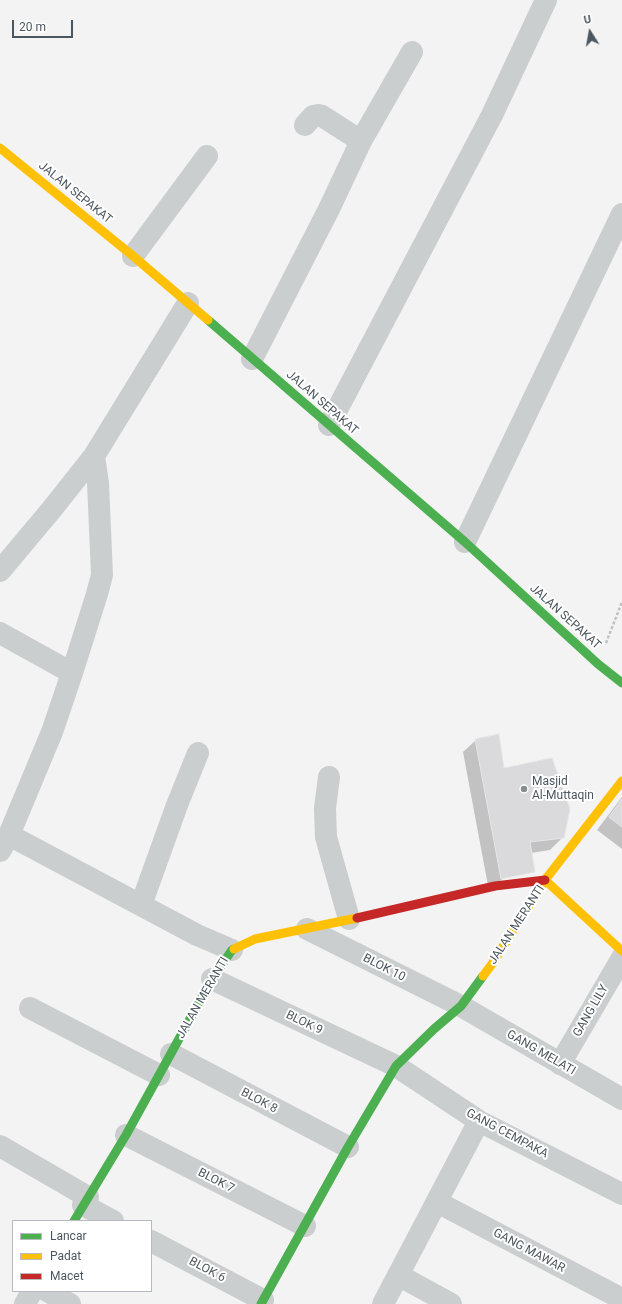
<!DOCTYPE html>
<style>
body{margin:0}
#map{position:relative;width:622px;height:1304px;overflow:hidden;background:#f4f3f3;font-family:Roboto,sans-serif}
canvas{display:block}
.legend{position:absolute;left:12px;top:1220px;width:140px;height:72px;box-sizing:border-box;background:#fff;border:1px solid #b7bbbf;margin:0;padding:5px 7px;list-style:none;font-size:12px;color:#4c565e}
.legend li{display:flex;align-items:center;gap:8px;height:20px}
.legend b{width:20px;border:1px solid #b7bbbf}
.north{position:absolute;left:570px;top:12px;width:40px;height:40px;-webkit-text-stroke:3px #fff;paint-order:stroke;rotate:349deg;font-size:11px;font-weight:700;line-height:16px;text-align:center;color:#4c565e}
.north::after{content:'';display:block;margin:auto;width:14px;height:18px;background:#4c565e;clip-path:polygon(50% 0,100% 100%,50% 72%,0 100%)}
.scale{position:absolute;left:12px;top:20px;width:61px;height:18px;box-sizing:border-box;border:2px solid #4c565e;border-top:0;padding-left:5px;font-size:12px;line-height:14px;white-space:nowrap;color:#4c565e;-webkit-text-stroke:3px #fff;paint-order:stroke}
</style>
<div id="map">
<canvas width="622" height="1304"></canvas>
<ul class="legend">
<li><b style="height:5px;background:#4caf50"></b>Lancar</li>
<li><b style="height:5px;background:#ffc107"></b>Padat</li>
<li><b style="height:5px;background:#c62828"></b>Macet</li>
</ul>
<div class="north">U</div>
<div class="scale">20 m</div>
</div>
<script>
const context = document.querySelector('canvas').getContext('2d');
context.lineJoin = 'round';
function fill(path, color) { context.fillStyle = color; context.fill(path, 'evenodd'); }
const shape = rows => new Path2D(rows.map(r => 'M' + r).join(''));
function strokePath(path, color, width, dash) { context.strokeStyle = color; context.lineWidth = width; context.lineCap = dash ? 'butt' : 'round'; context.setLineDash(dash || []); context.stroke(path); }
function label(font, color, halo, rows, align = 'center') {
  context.font = font + ' Roboto,sans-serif'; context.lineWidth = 4; context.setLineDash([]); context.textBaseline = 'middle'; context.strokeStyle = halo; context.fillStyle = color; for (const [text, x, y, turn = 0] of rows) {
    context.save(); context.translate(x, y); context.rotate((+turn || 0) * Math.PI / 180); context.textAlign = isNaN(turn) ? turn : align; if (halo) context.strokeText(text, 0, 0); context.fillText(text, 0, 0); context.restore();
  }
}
fill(shape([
 [476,740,563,837,550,850,531,853,489,891,463,752],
 [622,797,622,849,597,830]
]), '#0003');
const building = shape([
 [499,734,504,768,552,758,570,809,564,838,530,842,535,872,501,879,475,739,499,734],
 [622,799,622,827,609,817,622,799]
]);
fill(building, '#dadadc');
strokePath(building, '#e5e5e6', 1);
strokePath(shape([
 [606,643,622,602]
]), '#bcc4c2', 2.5, [3, 2]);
strokePath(shape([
 [305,125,313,116,318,115,322,116,361,141],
 [133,256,207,156],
 [252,359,329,209,361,141,412,52],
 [329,425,492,115,546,0],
 [465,542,622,214],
 [0,571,52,509,94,456,188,303],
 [0,633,72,673,52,732,9,835,0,851],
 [72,673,97,594,102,575,98,483,94,456],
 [329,777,325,808,326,837,349,919],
 [9,835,197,935,232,950],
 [141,905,177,805,198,753],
 [307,929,461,1006,622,1099],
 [212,979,396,1066,479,1121,622,1194],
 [30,1008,159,1075],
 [171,1054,348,1147],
 [560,1064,622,958],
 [126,1135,305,1226],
 [0,1146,88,1197],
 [437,1202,622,1299],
 [83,1205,113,1221],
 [151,1241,263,1300],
 [398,1275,451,1304],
 [47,1291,70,1304],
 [25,1304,32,1291],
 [383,1304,479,1121]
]), '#cbcecf', 22);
strokePath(shape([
 [208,320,465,542,598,664,622,683],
 [74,1221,126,1135,212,979,232,950,234,949],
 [261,1304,348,1147,396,1066,434,1029,461,1006,483,976]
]), '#4caf50', 9);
strokePath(shape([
 [0,148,133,256,208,320],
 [545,880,622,951],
 [234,949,255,939,357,918],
 [483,976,492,964,545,880,622,781]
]), '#ffc107', 9);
strokePath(shape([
 [357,918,495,886,545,880]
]), '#c62828', 9);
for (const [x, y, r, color] of [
 [524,789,4,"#878d92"]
]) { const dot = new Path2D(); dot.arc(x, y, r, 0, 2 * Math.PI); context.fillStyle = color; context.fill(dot); strokePath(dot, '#fff', 1.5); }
label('12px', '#4c565e', '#fff', [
 ["JALAN SEPAKAT",75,193,39],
 ["JALAN SEPAKAT",322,403,41],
 ["JALAN SEPAKAT",565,617,42],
 ["JALAN MERANTI",517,925,-57],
 ["BLOK 10",384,968,27],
 ["JALAN MERANTI",203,998,-60],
 ["GANG LILY",591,1011,-60],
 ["BLOK 9",304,1023,26],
 ["GANG MELATI",541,1053,30],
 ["BLOK 8",259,1101,28],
 ["GANG CEMPAKA",507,1134,28],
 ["BLOK 7",216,1181,27],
 ["GANG MAWAR",529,1251,28],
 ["BLOK 6",207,1270,28]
]);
label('12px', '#4c565e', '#fff', [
 ["Masjid",532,782],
 ["Al-Muttaqin",532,796]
], 'left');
</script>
